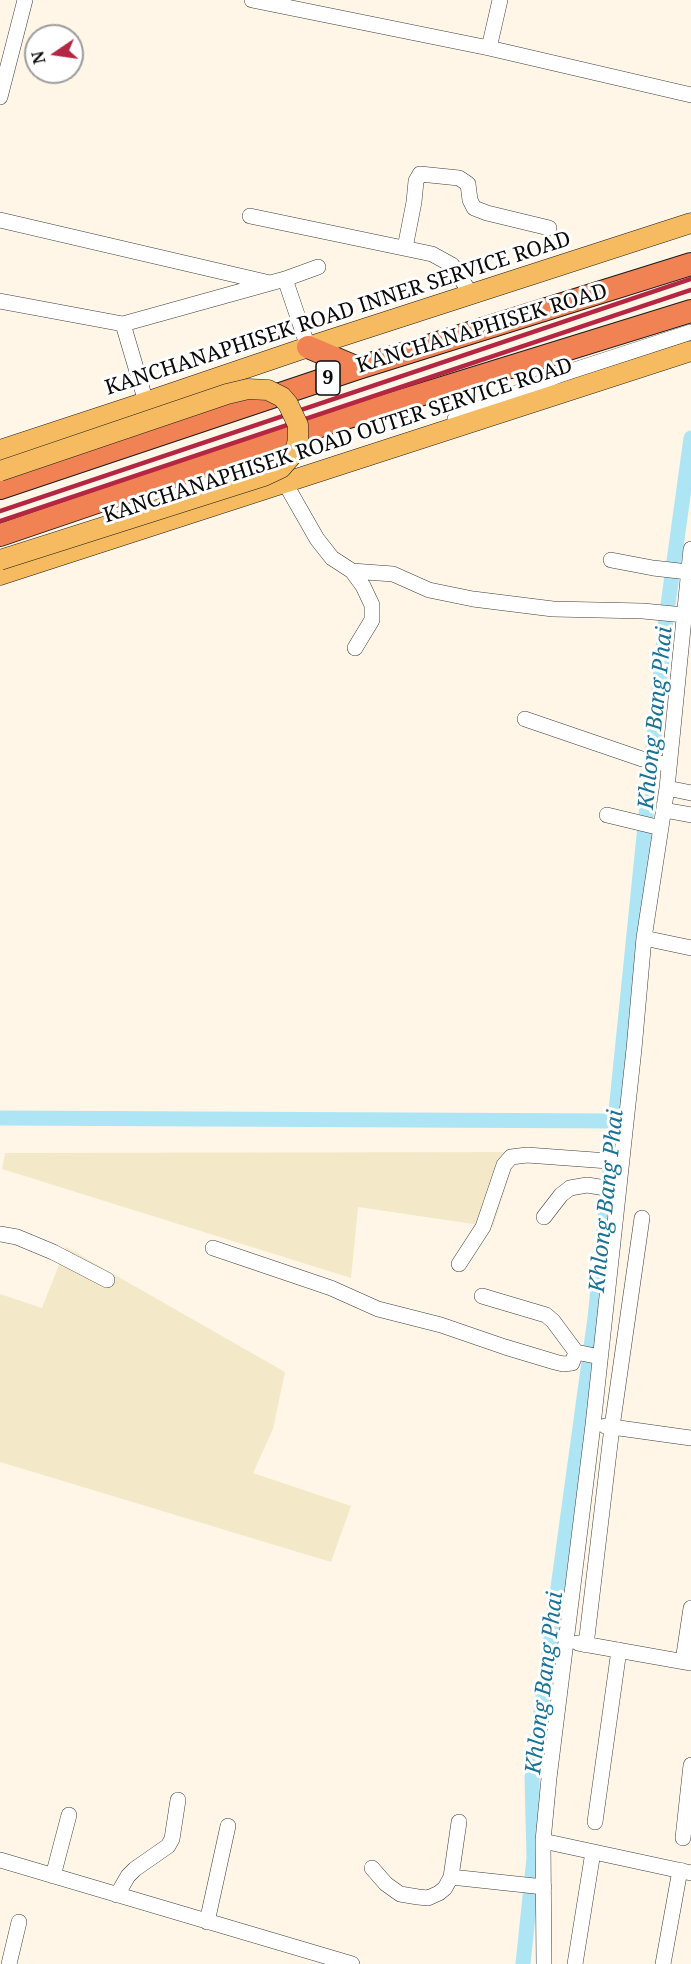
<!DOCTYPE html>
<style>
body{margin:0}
#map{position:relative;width:691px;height:1964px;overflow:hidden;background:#fff6e7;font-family:"Noto Serif",serif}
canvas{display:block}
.north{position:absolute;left:24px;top:24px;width:60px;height:60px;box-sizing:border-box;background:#fff;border:2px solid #9d9d9d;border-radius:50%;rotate:257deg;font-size:16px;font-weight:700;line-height:24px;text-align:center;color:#0a0a0a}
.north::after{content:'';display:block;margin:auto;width:21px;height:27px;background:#b52643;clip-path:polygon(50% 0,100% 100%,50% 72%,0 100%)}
</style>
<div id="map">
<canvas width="691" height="1964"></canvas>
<div class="north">N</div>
</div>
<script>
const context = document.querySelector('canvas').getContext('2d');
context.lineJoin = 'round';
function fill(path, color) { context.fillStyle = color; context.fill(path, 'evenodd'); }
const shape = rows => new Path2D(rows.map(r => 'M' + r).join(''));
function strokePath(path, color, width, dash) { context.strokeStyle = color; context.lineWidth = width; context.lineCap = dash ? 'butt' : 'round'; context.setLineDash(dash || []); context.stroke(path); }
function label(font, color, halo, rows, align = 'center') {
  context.font = font + ' "Noto Serif",serif'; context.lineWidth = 6; context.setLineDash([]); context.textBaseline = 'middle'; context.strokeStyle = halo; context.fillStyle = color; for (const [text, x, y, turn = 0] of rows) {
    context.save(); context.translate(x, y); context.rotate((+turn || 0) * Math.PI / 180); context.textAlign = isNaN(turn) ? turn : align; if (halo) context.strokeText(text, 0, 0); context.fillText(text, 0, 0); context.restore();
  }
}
fill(shape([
 [517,1152,493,1227,358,1207,351,1278,2,1169,5,1153],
 [66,1247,285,1372,273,1429,253,1473,351,1506,331,1562,0,1462,0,1294,42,1308]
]), '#f3e9c9');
strokePath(shape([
 [0,1118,615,1121],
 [523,1964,534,1858,532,1777,595,1318,666,619,691,438]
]), '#aee5f4', 15);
const minor = shape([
 [252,0,489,48,691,95],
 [489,48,500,0],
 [0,97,25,0],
 [250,216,432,254,452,265,471,294],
 [0,220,270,283],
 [405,248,414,202,416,181,420,174,459,178,468,184,470,200,474,208,487,213,549,228],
 [285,279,308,347],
 [0,301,123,324,146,402],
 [123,324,285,279,318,267],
 [455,419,559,375,691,332],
 [285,483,317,539,332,558,352,571,363,586,372,605,372,620,355,648],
 [611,560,653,568,688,572],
 [352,571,393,574,429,590,473,599,553,609,643,611,684,615],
 [525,719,642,759,669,765],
 [667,788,691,793],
 [664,810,691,815],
 [607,815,661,828],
 [644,938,691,948],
 [544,1217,561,1195,570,1188,587,1185,618,1190],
 [0,1234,17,1237,53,1252,107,1280],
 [213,1248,331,1288,378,1309,441,1325,505,1347,555,1362,563,1364,572,1363,576,1352],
 [459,1264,483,1227,504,1165,511,1157,527,1155,622,1162],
 [482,1296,546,1315,553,1321,576,1352,600,1357],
 [605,1426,691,1438],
 [578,1643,691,1663],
 [586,1645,612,1427,642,1218],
 [683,1661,691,1608],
 [595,1822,619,1650],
 [683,1838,691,1765],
 [543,1841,691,1873],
 [0,1860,352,1964],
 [372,1868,386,1884,400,1894,418,1897,428,1898,439,1893,445,1888,451,1877,544,1887],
 [53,1876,69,1815],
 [451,1877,459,1822],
 [117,1895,128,1876,135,1869,168,1846,172,1839,178,1800],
 [207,1922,228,1826],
 [9,1964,19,1922],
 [544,1964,543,1841,549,1778,593,1425,634,1049,644,938,667,788,691,549],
 [575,1964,593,1852],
 [663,1964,680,1870]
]);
const major = shape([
 [0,450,146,402,308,347,691,223],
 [0,575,691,351]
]);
const highway = shape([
 [308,347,358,368],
 [0,488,358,368,691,264],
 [0,535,326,424,691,311]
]);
strokePath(minor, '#3d3d3d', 16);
strokePath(major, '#1b1b1b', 21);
strokePath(highway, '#1b1b1b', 24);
strokePath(minor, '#fff', 15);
strokePath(major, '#f6ba60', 20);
strokePath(highway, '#f18253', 22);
strokePath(shape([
 [0,511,691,279],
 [0,521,691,290]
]), '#b52643', 4.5);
const majorBridge = shape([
 [0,471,227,394,248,389,268,390,282,397,288,404,298,425,298,441,294,453,281,468,264,476,0,560]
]);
strokePath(majorBridge, '#1b1b1b', 21, []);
strokePath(majorBridge, '#f6ba60', 20);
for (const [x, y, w] of [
 [328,378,24]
]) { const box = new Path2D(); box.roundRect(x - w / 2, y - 17, w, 34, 4.5); context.fillStyle = '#fff'; context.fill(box); strokePath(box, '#0a0a0a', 1.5); }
label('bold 20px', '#0a0a0a', null, [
 ["9",328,378]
]);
label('21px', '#0a0a0a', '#fff', [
 ["KANCHANAPHISEK ROAD INNER SERVICE ROAD",338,314,-18],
 ["KANCHANAPHISEK ROAD",482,329,-17],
 ["KANCHANAPHISEK ROAD OUTER SERVICE ROAD",338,441,-18]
]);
label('italic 22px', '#187397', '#fff', [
 ["Khlong Bang Phai",656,718,-84],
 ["Khlong Bang Phai",607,1201,-84],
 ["Khlong Bang Phai",545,1683,-83]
]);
</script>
